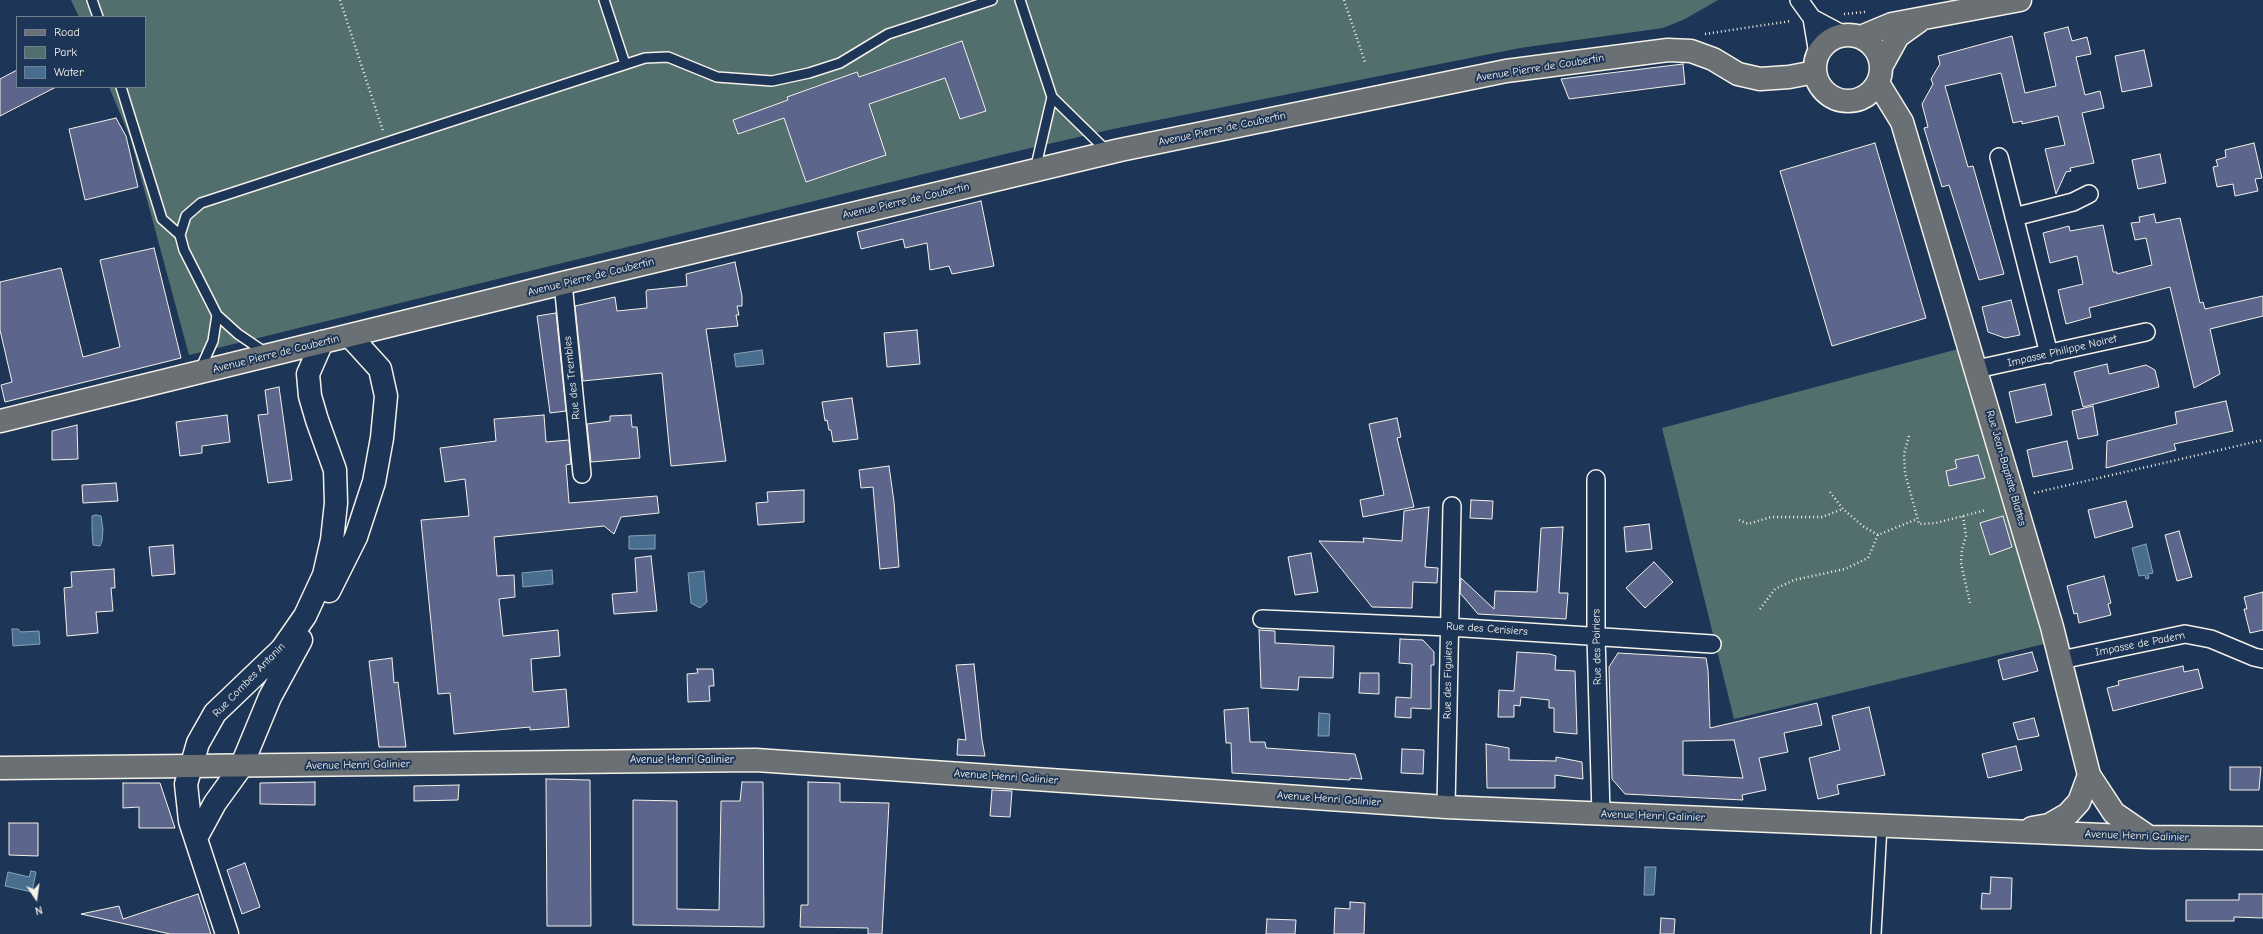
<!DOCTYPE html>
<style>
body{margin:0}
#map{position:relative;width:2263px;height:934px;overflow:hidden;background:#1d3557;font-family:"Comic Neue",sans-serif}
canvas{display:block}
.legend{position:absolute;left:16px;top:16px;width:130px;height:72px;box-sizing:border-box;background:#1d3557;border:1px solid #738091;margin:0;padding:5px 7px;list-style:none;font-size:12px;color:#f4f1e8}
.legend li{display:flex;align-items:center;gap:8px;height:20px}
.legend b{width:20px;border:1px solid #738091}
.north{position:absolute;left:16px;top:878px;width:40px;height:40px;-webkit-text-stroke:3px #1d3557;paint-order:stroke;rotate:167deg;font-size:11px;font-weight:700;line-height:16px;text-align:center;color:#f4f1e8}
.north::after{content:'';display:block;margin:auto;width:14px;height:18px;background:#f4f1e8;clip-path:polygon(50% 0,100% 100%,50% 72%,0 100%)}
</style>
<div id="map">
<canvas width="2263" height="934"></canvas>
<ul class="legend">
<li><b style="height:5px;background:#6a7074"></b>Road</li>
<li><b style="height:11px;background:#526f6e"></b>Park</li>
<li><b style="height:11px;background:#476d8f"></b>Water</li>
</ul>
<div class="north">N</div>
</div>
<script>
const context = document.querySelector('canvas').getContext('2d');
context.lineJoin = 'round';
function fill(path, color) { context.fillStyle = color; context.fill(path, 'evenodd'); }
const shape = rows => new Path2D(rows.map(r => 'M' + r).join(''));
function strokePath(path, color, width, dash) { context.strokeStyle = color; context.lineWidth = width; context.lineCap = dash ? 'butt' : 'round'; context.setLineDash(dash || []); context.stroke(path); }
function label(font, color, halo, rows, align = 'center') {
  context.font = font + ' "Comic Neue",sans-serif'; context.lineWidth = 4; context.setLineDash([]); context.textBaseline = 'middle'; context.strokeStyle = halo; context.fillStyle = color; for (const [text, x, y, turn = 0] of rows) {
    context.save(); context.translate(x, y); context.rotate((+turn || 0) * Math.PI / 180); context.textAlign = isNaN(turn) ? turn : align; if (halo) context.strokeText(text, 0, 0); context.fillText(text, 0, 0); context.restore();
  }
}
fill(shape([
 [71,0,1718,0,1685,19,1663,28,1520,48,1113,129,1005,154,189,355,130,137,109,87,145,87,145,17,79,17],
 [1958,349,2044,644,1734,719,1662,428]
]), '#526f6e');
const water = shape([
 [762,350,764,364,736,367,734,354,762,350],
 [96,515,101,516,103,530,102,541,100,546,93,545,92,531,92,516,96,515],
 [655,535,655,549,629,549,629,536,655,535],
 [2146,544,2153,573,2148,574,2149,578,2146,579,2145,575,2139,576,2132,548,2146,544],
 [552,570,553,584,523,587,522,573,552,570],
 [704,571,707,602,700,608,691,603,688,573,704,571],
 [12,629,18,629,21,632,39,631,40,644,13,646,12,629],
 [1319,713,1330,714,1329,736,1318,736,1319,713],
 [1645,867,1656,867,1654,895,1644,895,1645,867],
 [31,871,36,872,32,892,5,886,8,872,29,877,31,871]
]);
fill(water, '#476d8f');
strokePath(water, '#8ca2b3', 1);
const building = shape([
 [2068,27,2072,41,2087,37,2091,54,2076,57,2085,95,2100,91,2104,108,2082,113,2094,163,2070,168,2071,171,2066,172,2056,194,2045,149,2065,145,2058,116,2022,124,2022,121,2013,123,2001,73,1945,86,1968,167,1973,166,2004,274,1979,280,1949,185,1942,187,1924,128,1928,127,1922,104,1933,84,1931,79,1940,64,1938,56,2012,36,2025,93,2056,86,2044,33,2068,27],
 [962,41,986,111,960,119,945,78,869,104,886,155,806,182,784,118,738,134,733,120,788,100,787,97,857,72,859,77,962,41],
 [2144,50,2152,86,2122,92,2115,56,2144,50],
 [1683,64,1685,84,1569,99,1561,79,1683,64],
 [17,70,17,87,56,87,0,116,0,79,17,70],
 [116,118,126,136,138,187,85,200,69,129,116,118],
 [1875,143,1926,318,1832,346,1780,171,1875,143],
 [2254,143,2262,178,2255,179,2258,191,2235,196,2233,184,2217,187,2213,167,2218,166,2216,160,2226,157,2225,150,2254,143],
 [2160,154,2166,183,2138,189,2132,160,2160,154],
 [981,201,994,266,952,274,949,266,930,270,927,243,905,248,903,239,861,249,857,232,981,201],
 [2154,214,2156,223,2180,218,2200,303,2203,302,2205,309,2263,296,2263,316,2210,329,2220,374,2194,388,2170,287,2089,308,2091,317,2066,324,2058,290,2083,284,2077,256,2050,263,2043,233,2069,226,2070,231,2103,225,2113,272,2117,272,2117,274,2152,265,2146,238,2135,240,2131,223,2140,222,2139,217,2154,214],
 [154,248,181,358,5,402,1,385,12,382,0,330,0,282,61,268,83,357,120,347,100,260,154,248],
 [735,262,742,296,742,306,737,306,739,315,736,315,738,326,706,329,726,461,671,466,662,373,583,381,575,306,615,297,617,311,647,308,646,292,647,290,687,286,686,274,735,262],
 [2011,300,2020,335,2005,338,1988,332,1982,307,2011,300],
 [556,313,566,411,550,413,537,316,556,313],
 [917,330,920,364,887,367,884,333,917,330],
 [2107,364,2109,374,2146,365,2155,370,2159,387,2083,407,2074,372,2107,364],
 [2045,384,2052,415,2016,423,2009,392,2045,384],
 [279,387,292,480,268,483,258,415,268,414,265,390,279,387],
 [852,398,858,439,833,442,831,430,829,430,827,420,825,421,822,402,852,398],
 [2226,401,2233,431,2174,444,2176,450,2106,468,2107,441,2177,424,2175,412,2226,401],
 [2093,406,2098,435,2078,439,2072,411,2093,406],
 [227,415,230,442,202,446,202,453,180,456,176,422,227,415],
 [544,415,546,442,569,440,571,464,566,465,569,503,657,496,659,513,621,517,614,534,604,526,494,537,497,576,514,575,515,597,499,599,503,636,558,630,560,656,531,659,533,692,566,689,569,727,530,730,530,727,454,734,450,693,438,694,421,520,469,516,465,479,445,482,440,448,496,441,494,419,544,415],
 [631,415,632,427,637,427,640,458,591,462,587,424,610,421,610,416,631,415],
 [1397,418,1401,437,1397,438,1414,507,1363,517,1360,500,1384,495,1369,424,1397,418],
 [77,425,78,459,52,460,52,431,77,425],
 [2067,441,2073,469,2033,477,2027,450,2067,441],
 [1978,455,1985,478,1949,486,1946,471,1957,468,1955,460,1978,455],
 [889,466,894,502,899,567,880,569,873,487,861,488,859,470,889,466],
 [116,483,118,501,83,503,82,485,116,483],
 [804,490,804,522,758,525,756,503,768,502,767,492,804,490],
 [1471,500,1493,501,1492,519,1470,518,1471,500],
 [2126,501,2133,527,2095,538,2088,510,2126,501],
 [1429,507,1425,567,1438,568,1437,583,1413,582,1412,608,1372,607,1319,541,1364,542,1363,538,1402,541,1404,511,1429,507],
 [2003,516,2012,547,1990,555,1980,523,2003,516],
 [1649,524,1652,549,1626,552,1624,527,1649,524],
 [1563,527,1559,593,1568,593,1566,619,1478,614,1460,593,1461,578,1494,609,1495,591,1537,592,1541,528,1563,527],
 [2179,531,2192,577,2177,581,2165,535,2179,531],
 [173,545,175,574,152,576,149,547,173,545],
 [1311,553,1318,592,1295,595,1288,557,1311,553],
 [651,556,657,611,614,614,612,594,637,592,635,558,651,556],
 [1654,562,1673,582,1645,608,1626,588,1654,562],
 [114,569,115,588,111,588,113,611,96,612,98,633,67,636,64,588,72,587,71,572,114,569],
 [2104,576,2111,603,2108,604,2111,615,2079,623,2077,613,2074,614,2067,586,2104,576],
 [2263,592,2263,630,2250,633,2244,609,2247,609,2244,597,2263,592],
 [1259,630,1275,631,1275,643,1334,646,1333,678,1299,677,1298,690,1261,688,1259,630],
 [1400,639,1423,640,1434,652,1434,665,1431,665,1431,709,1411,708,1411,718,1395,717,1396,697,1411,698,1412,664,1399,663,1400,639],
 [1517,652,1550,654,1556,656,1555,670,1575,671,1577,734,1554,732,1554,708,1549,708,1549,700,1521,697,1520,706,1514,705,1514,717,1498,717,1499,690,1514,691,1517,652],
 [2032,652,2038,671,2003,680,1998,660,2032,652],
 [1618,653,1706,658,1708,670,1710,728,1817,703,1822,725,1784,733,1788,752,1759,758,1766,790,1742,795,1743,800,1625,794,1612,779,1609,667,1618,653],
 [1734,740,1743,778,1683,775,1683,741,1734,740],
 [392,658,394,683,398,682,406,747,379,747,369,661,392,658],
 [974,664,982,740,985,756,957,755,958,739,966,740,956,665,974,664],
 [2183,666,2184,672,2198,669,2203,688,2113,711,2107,688,2119,685,2118,681,2183,666],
 [697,669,713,669,714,686,709,686,710,701,688,702,687,674,698,673,697,669],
 [1360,673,1379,673,1379,694,1359,693,1360,673],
 [1869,707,1885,775,1837,785,1839,794,1818,799,1809,758,1840,750,1832,716,1869,707],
 [1248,708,1250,742,1265,742,1266,748,1355,754,1362,779,1350,778,1350,780,1232,773,1231,743,1226,743,1224,710,1248,708],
 [2034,718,2039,736,2018,740,2013,723,2034,718],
 [1486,744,1509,748,1509,760,1556,761,1556,757,1582,762,1583,779,1555,775,1555,788,1487,788,1486,744],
 [2016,746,2022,770,1988,778,1982,754,2016,746],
 [1402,749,1424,750,1423,774,1401,773,1402,749],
 [2230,767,2261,767,2259,790,2230,790,2230,767],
 [546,779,590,780,591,926,547,926,546,779],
 [315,782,315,805,260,804,260,783,315,782],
 [742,782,763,782,764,927,633,925,633,800,677,801,677,909,719,910,721,801,740,801,742,782],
 [808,782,840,783,840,802,889,803,882,934,868,934,868,928,800,927,801,905,808,905,808,782],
 [123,783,160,783,175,828,139,828,139,807,123,808,123,783],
 [459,785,458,800,414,801,414,786,459,785],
 [992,790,1012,791,1010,817,990,816,992,790],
 [9,823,38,823,38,856,9,855,9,823],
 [245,863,260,907,242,914,227,870,245,863],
 [1991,877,2012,878,2011,909,1981,909,1982,893,1990,894,1991,877],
 [198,894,211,934,170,934,81,914,119,906,123,919,198,894],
 [2239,894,2263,894,2263,918,2234,917,2234,921,2186,921,2186,900,2239,900,2239,894],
 [1350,902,1365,903,1364,934,1334,934,1335,908,1350,909,1350,902],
 [1661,918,1675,919,1674,934,1660,934,1661,918],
 [1267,919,1296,920,1295,934,1266,934,1267,919]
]);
fill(building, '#5c668d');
strokePath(building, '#f4f1e8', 1);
const lane = shape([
 [92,0,98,17],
 [604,0,625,64],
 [1020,0,1052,97],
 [121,87,162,219,180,235],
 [1035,170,1052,97,1108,152],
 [266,353,238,334,217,315,184,250,180,235,186,216,201,203,645,58,668,57,717,77,772,81,809,73,840,63,888,34,992,0],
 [200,370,213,341,217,315],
 [1876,934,1882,826]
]);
const street = shape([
 [1799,0,1812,18,1844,35],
 [1812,18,1818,54],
 [1999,157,2049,354],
 [2014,217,2073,202,2089,194],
 [563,283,582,474],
 [1977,369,2146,332],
 [1596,479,1596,636,1601,814],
 [1262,619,1449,627,1712,644],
 [2061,660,2185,634,2211,639,2254,657,2263,659],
 [1446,807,1452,506]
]);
const secondary = shape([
 [329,591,356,537,374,482,382,438,386,396,380,369,350,336],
 [196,838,215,803,241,767,270,697,301,640],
 [227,934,190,821,186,784,198,743,215,713,282,649,305,616,324,575,332,540,336,503,335,470,317,420,310,396,308,374,322,342]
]);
const primary = shape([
 '1815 68a33 33 0 1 1 66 0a33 33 0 1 1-66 0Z',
 [1861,37,1892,24,2020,0],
 [1882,65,1898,36,1919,21],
 [1878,83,1902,122,2052,627,2089,775,2114,813,2149,837],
 [0,421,563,283,1120,150,1506,71,1668,50,1691,51,1713,59,1738,74,1760,79,1789,77,1815,72],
 [0,768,756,760,1446,807,2149,837,2263,838],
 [2032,828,2049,825,2068,814,2079,802,2089,775]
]);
strokePath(lane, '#f4f1e8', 12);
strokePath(street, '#f4f1e8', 20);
strokePath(secondary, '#f4f1e8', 25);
strokePath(primary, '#f4f1e8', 25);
strokePath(shape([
 [340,0,383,131],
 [1344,0,1365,62],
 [1844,14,1865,12],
 [1705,34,1791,21],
 [1909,436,1904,454,1905,473,1919,524,1936,523,1986,510],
 [1830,492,1843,509,1864,527,1878,535,1917,519],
 [2034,493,2263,440],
 [1963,516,1966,536,1962,549,1961,563,1970,603],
 [1739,520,1748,524,1771,517,1822,517,1843,509],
 [1760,609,1775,589,1794,580,1845,569,1868,558,1878,535]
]), '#f4f1e8', 2.5, [1, 3]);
strokePath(lane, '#1d3557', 9);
strokePath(street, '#1d3557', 17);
strokePath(secondary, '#1d3557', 22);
strokePath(primary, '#6a7074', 22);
label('11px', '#f4f1e8', '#1d3557', [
 ["Avenue Pierre de Coubertin",1540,68,-9],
 ["Avenue Pierre de Coubertin",1222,129,-12],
 ["Avenue Pierre de Coubertin",906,201,-13],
 ["Avenue Pierre de Coubertin",591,277,-14],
 ["Impasse Philippe Noiret",2062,351,-13],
 ["Avenue Pierre de Coubertin",276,354,-14],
 ["Rue des Trembles",572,378,-96],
 ["Rue Jean-Baptiste Blattes",2006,468,74],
 ["Rue des Cerisiers",1487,629,4],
 ["Impasse de Padern",2140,644,-11],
 ["Rue des Poiriers",1597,647,-91],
 ["Rue Combes Antanin",249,680,-46],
 ["Rue des Figuiers",1448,680,-89],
 ["Avenue Henri Galinier",682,760],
 ["Avenue Henri Galinier",358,765,-1],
 ["Avenue Henri Galinier",1006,777,4],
 ["Avenue Henri Galinier",1329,799,4],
 ["Avenue Henri Galinier",1653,816,2],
 ["Avenue Henri Galinier",2137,836,2]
]);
</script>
